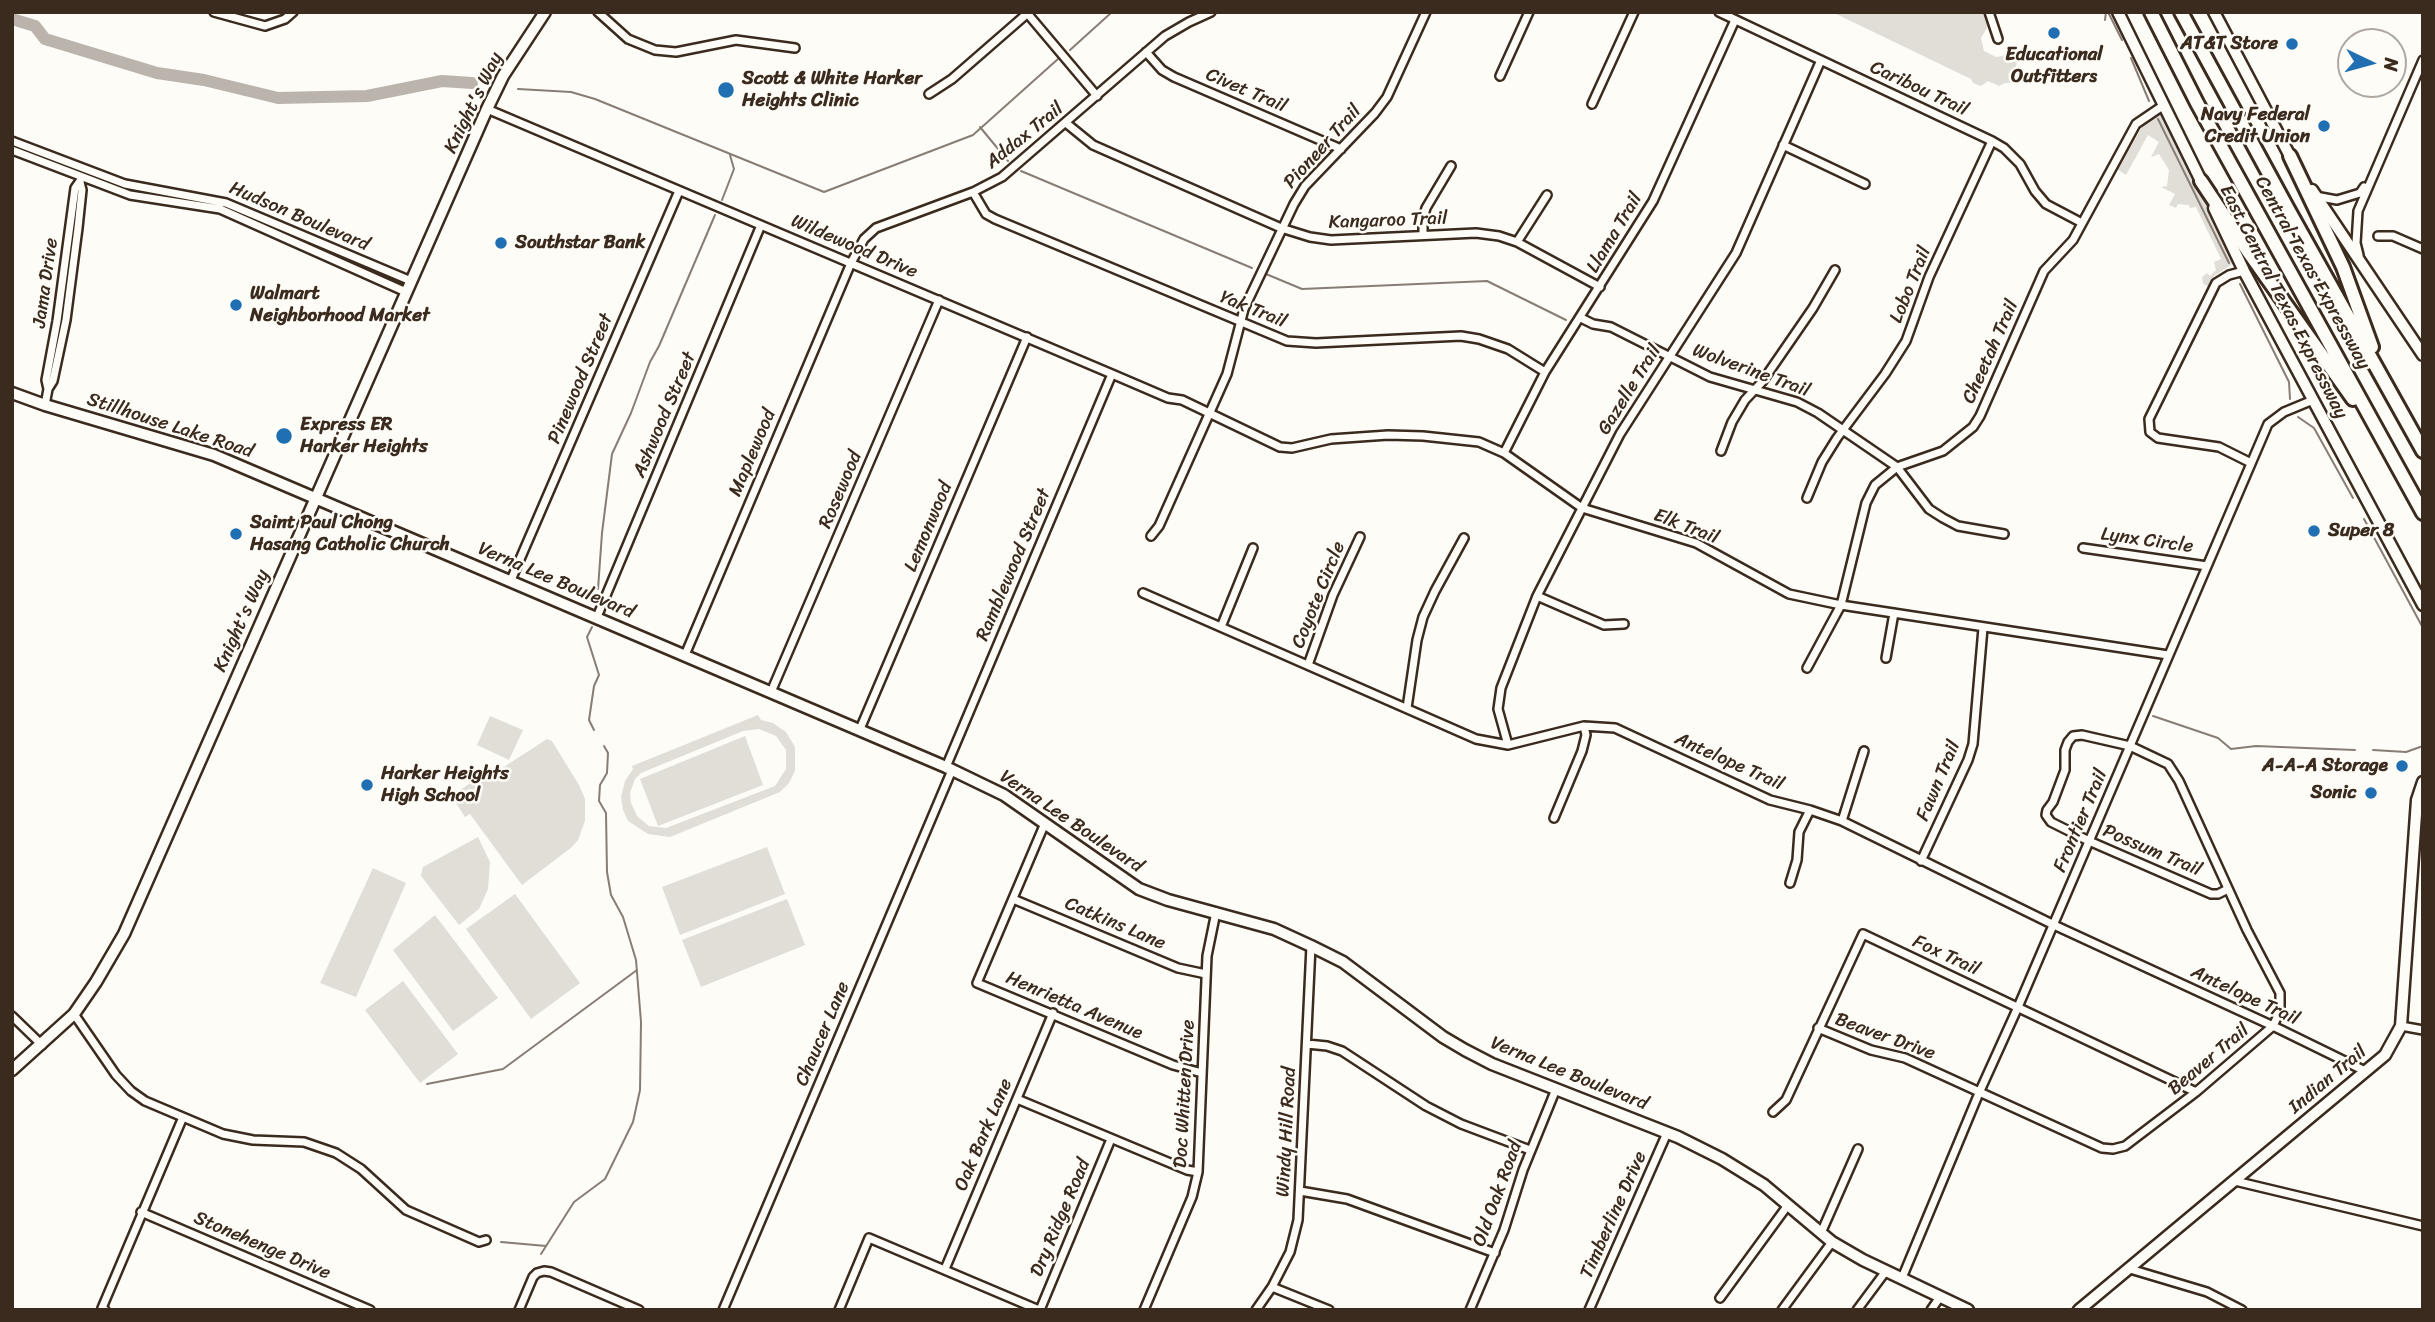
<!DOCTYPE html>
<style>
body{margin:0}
#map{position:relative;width:2435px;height:1322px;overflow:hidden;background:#fdfcf7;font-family:Sriracha,sans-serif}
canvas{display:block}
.frame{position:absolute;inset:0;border:14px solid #3b2a1e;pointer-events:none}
.north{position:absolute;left:2337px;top:28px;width:70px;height:70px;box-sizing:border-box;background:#fdfcf7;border:2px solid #afa8a0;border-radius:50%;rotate:95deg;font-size:19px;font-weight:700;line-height:28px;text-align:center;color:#3b2a1e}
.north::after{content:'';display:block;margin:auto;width:24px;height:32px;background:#1f6fb2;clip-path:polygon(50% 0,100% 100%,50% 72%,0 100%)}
</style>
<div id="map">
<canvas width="2435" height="1322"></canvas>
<div class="frame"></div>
<div class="north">N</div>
</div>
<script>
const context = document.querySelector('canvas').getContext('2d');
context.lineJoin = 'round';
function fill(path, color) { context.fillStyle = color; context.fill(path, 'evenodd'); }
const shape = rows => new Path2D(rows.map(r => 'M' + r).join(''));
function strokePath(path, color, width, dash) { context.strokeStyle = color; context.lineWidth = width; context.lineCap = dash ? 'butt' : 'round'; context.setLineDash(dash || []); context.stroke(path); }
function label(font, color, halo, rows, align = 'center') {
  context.font = font + ' Sriracha,sans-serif'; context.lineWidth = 5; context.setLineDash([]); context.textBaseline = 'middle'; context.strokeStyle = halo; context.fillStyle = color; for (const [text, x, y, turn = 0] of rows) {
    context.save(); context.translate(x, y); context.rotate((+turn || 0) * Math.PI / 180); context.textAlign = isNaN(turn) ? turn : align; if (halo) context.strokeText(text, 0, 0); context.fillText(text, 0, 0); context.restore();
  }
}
fill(shape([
 [1832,12,1982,12,1988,26,1981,38,1984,51,1996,57,2007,55,2014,58,2017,62,2016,67,2028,72,2031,79,2022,82,2005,83,1999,86,1988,81,1981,86,1973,83,1971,79],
 [2161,114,2234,263,2214,276,2208,286,2203,284,2202,277,2207,273,2210,276,2216,270,2214,262,2221,259,2196,207,2190,208,2189,205,2178,204,2176,208,2169,205,2175,194,2161,187,2167,186,2169,170,2159,154,2151,157,2159,142,2148,135,2126,175,2117,169,2145,122],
 [758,715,761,720,773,723,786,732,795,747,795,771,789,783,780,792,670,837,648,834,628,821,623,810,621,797,625,781,633,769,632,766],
 [759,729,776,736,786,750,786,769,775,786,666,828,649,826,637,816,631,803,630,793,635,779,641,773,743,731],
 [490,716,523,730,509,760,477,745],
 [745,736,763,785,658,826,640,779],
 [547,739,552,741,579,785,585,799,585,821,578,840,572,847,522,885,470,814,465,817,456,803,459,791,473,781,476,785],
 [478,837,490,862,488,889,479,909,459,925,421,876,423,867],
 [767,847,785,894,680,935,662,887],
 [373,868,406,883,356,997,320,983],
 [515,894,580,983,531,1019,466,929],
 [787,899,805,945,701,987,682,940],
 [435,915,498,998,453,1031,393,950],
 [403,981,458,1054,420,1083,365,1010]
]), '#e1ded7');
strokePath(shape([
 [2108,12,2122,40],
 [2105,20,2106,12],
 [1070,50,1112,12],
 [2131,58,2149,101],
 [518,89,571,92,595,99,824,192,973,135,1058,59],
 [2158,119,2229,263],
 [980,127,1008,161],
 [1021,171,1252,268],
 [722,200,734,169,730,155],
 [1266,274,1302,289,1487,281,1566,320],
 [2240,284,2289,382,2290,399],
 [2298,417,2314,428,2353,498],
 [2364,519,2423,628],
 [598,589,602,533,612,454,631,413,650,362,659,346,715,215],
 [592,627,587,637,599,675,594,686,589,720,594,730],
 [2153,716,2218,738,2231,749,2256,746,2355,750],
 [2373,750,2406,752,2423,746],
 [427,1084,503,1069,637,970],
 [501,1242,546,1246],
 [541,1254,574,1202,605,1179,633,1122,640,1090,641,1022,636,960,623,917,611,895,607,872,606,813,599,801,600,785,607,773,608,753,604,746]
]), '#887d74', 2);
strokePath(shape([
 [12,19,35,26,45,39,157,73,204,80,278,98,367,96,442,81,472,83]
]), '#bbb4ad', 12);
const street = shape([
 [214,12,265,26,285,19,293,12],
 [598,12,628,39,655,50,676,52,736,40,795,48],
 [1719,12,1992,141,2004,148,2020,164,2035,191,2046,204,2082,223],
 [1989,12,1998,39],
 [1027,13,1097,96],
 [1146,52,1162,70,1174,77,1341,149],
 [1500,76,1529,12],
 [929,94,952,79,1029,12],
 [1592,104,1634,12],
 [487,109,1112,374,1168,398,1182,400,1280,447,1292,448,1331,439,1388,435,1423,436,1479,442,1504,453,1582,508,1696,543,1789,594,1841,605,2168,655],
 [1066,123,1093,145,1281,228,1310,237,1331,240,1476,233,1499,236,1517,242,1600,287],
 [12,141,125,184,226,203,411,281],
 [1783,145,1865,184],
 [12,150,130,195,220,209,406,292],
 [973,192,986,214,995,219,1287,341,1316,343,1461,336,1479,339,1508,349,1545,372],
 [2315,196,2337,200,2360,193,2364,187],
 [1423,235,1423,219,1426,208,1451,166],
 [2378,236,2393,236,2423,249],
 [1517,242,1547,195],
 [2359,255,2356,243,2358,211,2423,60],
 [2244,271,2229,275,2216,283,2149,419,2150,432,2158,438,2219,447,2251,463],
 [1581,318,1593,324,1611,327,1710,377,1797,402,1818,413,1897,467,1929,509,1943,518,1958,526,2004,534],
 [48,389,46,380,57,321,75,188,80,181],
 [45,405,48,389,53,381,66,320,78,228,82,190,80,182],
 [1721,451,1732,422,1745,400,1762,382,1813,308,1835,270],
 [1504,453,1545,372,1653,201,1735,20],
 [1807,498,1822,462,1837,438,1885,374,1906,341,1929,277,1992,141],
 [1151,536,1159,526,1227,374,1244,309,1294,204,1305,186,1375,113,1387,97,1426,12],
 [2083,548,2207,566],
 [511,580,679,191],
 [1143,593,1476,739,1508,745,1584,726,1615,728,1770,800,1810,810,1842,821,2054,925,2273,1026,2365,1071],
 [1537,596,1604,625,1624,624],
 [597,617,761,225],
 [1221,627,1253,548],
 [685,655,851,263,864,239,876,228,973,192,1002,177,1165,36,1189,22,1211,12],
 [1886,658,1894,613],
 [1308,665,1333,595,1360,537],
 [1807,668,1841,605,1866,503,1875,485,1897,467,1943,451,1973,427,1980,416,2044,271,2073,240,2136,124,2164,105],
 [771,692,939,300],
 [1407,708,1417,640,1423,617,1435,591,1464,538],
 [860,729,1027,337],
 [1508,745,1498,709,1501,688,1537,596,1620,434,1736,253,1821,60],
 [946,767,1112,374],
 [1554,818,1582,751,1586,735,1584,726],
 [1842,821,1864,751],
 [1045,823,977,983,1173,1065,1202,1073],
 [1921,861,1968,760,1973,744,1983,628],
 [1790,883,1797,860,1799,832,1810,810],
 [1013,899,1178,968,1206,974],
 [74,1014,116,1075,131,1091,145,1101,223,1134,253,1140,304,1142,336,1153,361,1169,406,1210,479,1242,486,1240],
 [12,1016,42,1045],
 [2401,1026,2423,1030],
 [1818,1028,1871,1050,1905,1058,2102,1148,2113,1149,2125,1146,2196,1092,2273,1026,2280,1011,2280,993,2247,930,2179,781,2168,764,2130,746,2082,735,2073,736,2068,742,2065,750,2065,770,2053,802,2047,810,2046,815,2051,822,2089,841,2211,894,2218,894,2228,889],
 [1307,1044,1327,1046,1342,1051,1426,1106,1461,1124,1530,1150],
 [1017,1099,1187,1170,1198,1172],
 [1773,1112,1786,1100,1863,934,2196,1092],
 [2235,1181,2423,1226],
 [1300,1191,1347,1199,1495,1253],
 [141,1212,370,1310],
 [1821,1233,1858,1149],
 [945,1269,1053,1013],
 [2130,1269,2207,1292,2242,1310],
 [1902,1278,1979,1093,2018,1007,2268,424,2284,412,2313,400],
 [1272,1287,1329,1310],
 [1720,1298,1788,1205],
 [105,1310,102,1308,183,1117],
 [519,1310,533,1277,537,1273,544,1271,551,1272,639,1310],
 [723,1310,952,770],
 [839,1310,869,1238,1039,1310],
 [1040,1310,1111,1139],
 [1144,1310,1192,1197,1198,1172,1207,956,1216,912],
 [1256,1310,1272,1287,1290,1252,1298,1220,1311,946],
 [1470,1310,1504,1230,1523,1170,1556,1089],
 [1589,1310,1667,1133],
 [1782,1310,1832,1242],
 [1857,1310,1886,1271],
 [1931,1310,1940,1297]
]);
const secondary = shape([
 [2118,12,2203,185],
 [2214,12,2292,160],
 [2312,190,2423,355],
 [2214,208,2244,271,2423,605],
 [12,393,45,405,214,455,946,767,1004,795,1139,889,1168,900,1274,929,1311,946,1343,962,1443,1037,1465,1050,1492,1064,1678,1137,1722,1159,1764,1185,1832,1242,1863,1260,1968,1310],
 [12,1070,74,1014,96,982,124,934,487,109,503,76,545,12],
 [2079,1310,2385,1055,2401,1026,2417,800,2423,782]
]);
const highway = shape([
 [2151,12,2197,103,2423,513],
 [2181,12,2288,209,2423,451],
 [2290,156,2343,267,2372,347],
 [2201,181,2247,250,2353,399]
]);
strokePath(street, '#3b2a1e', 12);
strokePath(secondary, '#3b2a1e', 15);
strokePath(highway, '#3b2a1e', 18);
strokePath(street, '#fdfcf7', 7);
strokePath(secondary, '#fdfcf7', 10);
strokePath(highway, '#fdfcf7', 12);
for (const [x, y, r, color] of [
 [2054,33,7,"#1f6fb2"],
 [2292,44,7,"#1f6fb2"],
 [726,90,9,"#1f6fb2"],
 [2324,126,7,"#1f6fb2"],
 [501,243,7,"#1f6fb2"],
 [236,305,7,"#1f6fb2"],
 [284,436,9,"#1f6fb2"],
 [2314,531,7,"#1f6fb2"],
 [236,534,7,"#1f6fb2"],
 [2402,766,7,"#1f6fb2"],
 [367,785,7,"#1f6fb2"],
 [2371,793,7,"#1f6fb2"]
]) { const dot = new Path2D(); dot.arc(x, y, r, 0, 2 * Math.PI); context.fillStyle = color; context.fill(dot); strokePath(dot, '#fdfcf7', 2.5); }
label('bold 19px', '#3b2a1e', '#fdfcf7', [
 ["AT&T Store",2278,44,"right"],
 ["Educational",2054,55,"center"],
 ["Outfitters",2054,77,"center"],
 ["Scott & White Harker",742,79],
 ["Heights Clinic",742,101],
 ["Navy Federal",2310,115,"right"],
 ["Credit Union",2310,137,"right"],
 ["Southstar Bank",515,243],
 ["Walmart",250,294],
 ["Neighborhood Market",250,316],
 ["Express ER",300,425],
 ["Harker Heights",300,447],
 ["Saint Paul Chong",250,523],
 ["Hasang Catholic Church",250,545],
 ["Super 8",2328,531],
 ["A-A-A Storage",2388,766,"right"],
 ["Harker Heights",381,774],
 ["High School",381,796],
 ["Sonic",2357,793,"right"]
], 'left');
label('19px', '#3b2a1e', '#fdfcf7', [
 ["Caribou Trail",1919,89,25],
 ["Civet Trail",1246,91,23],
 ["Knight's Way",474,103,-64],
 ["Addax Trail",1025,136,-39],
 ["Pioneer Trail",1323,147,-48],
 ["Hudson Boulevard",299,217,23],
 ["Kangaroo Trail",1388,221,-2],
 ["Llama Trail",1615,233,-59],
 ["Wildewood Drive",854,247,23],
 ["Central Texas Expressway",2312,273,61],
 ["Jama Drive",46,283,-82],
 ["Lobo Trail",1911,285,-68],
 ["East Central Texas Expressway",2283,302,63],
 ["Yak Trail",1253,310,22],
 ["Cheetah Trail",1991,352,-66],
 ["Wolverine Trail",1751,371,20],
 ["Pinewood Street",581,379,-67],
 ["Gazelle Trail",1630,390,-58],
 ["Ashwood Street",665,415,-67],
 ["Stillhouse Lake Road",170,426,18],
 ["Maplewood",753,453,-67],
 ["Rosewood",841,490,-67],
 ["Lemonwood",929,527,-67],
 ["Elk Trail",1686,527,21],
 ["Lynx Circle",2147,541,8],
 ["Ramblewood Street",1014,565,-67],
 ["Verna Lee Boulevard",556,581,23],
 ["Coyote Circle",1319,595,-68],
 ["Knight's Way",242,621,-66],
 ["Antelope Trail",1729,762,24],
 ["Fawn Trail",1939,781,-67],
 ["Frontier Trail",2081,821,-67],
 ["Verna Lee Boulevard",1071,822,34],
 ["Possum Trail",2152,851,23],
 ["Catkins Lane",1115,924,23],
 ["Fox Trail",1946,956,25],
 ["Antelope Trail",2245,996,25],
 ["Henrietta Avenue",1074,1006,23],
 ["Chaucer Lane",823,1034,-67],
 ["Beaver Drive",1885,1037,20],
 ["Beaver Trail",2209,1060,-40],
 ["Verna Lee Boulevard",1569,1074,22],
 ["Indian Trail",2328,1080,-40],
 ["Doc Whitten Drive",1185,1094,-87],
 ["Windy Hill Road",1287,1132,-87],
 ["Oak Bark Lane",984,1135,-67],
 ["Old Oak Road",1498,1194,-70],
 ["Timberline Drive",1614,1215,-66],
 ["Dry Ridge Road",1061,1218,-67],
 ["Stonehenge Drive",262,1246,23]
]);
</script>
